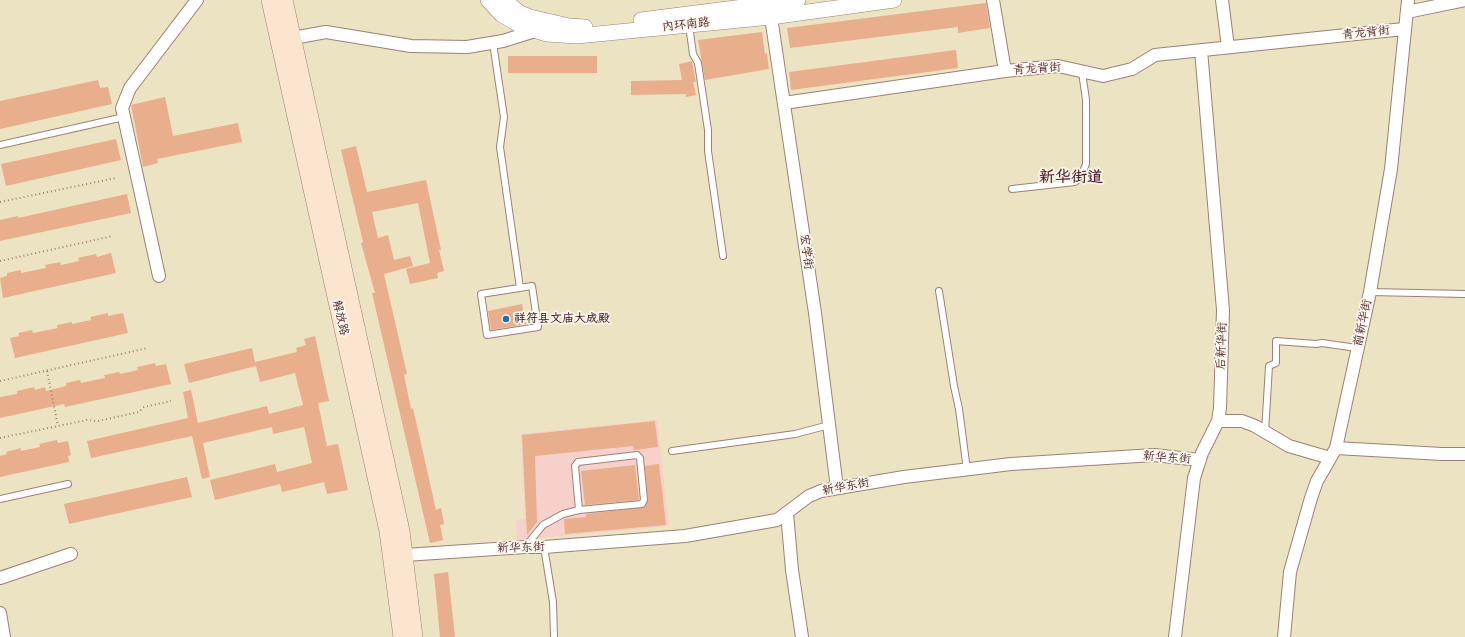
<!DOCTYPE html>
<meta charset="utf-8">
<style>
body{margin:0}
canvas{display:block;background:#ece3c3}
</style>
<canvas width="1465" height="637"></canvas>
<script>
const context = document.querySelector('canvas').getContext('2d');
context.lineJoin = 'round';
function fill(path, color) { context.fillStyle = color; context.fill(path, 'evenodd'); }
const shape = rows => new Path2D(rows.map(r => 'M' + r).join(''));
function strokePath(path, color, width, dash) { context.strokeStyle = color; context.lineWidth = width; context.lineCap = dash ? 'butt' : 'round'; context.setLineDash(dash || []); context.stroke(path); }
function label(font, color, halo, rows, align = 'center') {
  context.font = font + ' Pangolin,"LXGW WenKai TC",sans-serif'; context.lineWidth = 3.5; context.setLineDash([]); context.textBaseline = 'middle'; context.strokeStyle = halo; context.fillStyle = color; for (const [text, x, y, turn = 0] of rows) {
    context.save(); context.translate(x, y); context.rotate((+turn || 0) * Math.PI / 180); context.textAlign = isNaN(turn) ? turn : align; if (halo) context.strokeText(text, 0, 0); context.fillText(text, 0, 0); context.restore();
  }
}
fill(shape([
 [657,420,669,526,517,540,516,520,525,519,521,434]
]), '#f7d0cb');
fill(shape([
 [986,3,990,28,958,33,958,27,790,48,787,28],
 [762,32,765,54,767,53,769,69,705,80,698,40],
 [956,50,958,68,791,90,789,72],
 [508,56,597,56,597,73,508,73],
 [692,61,696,82,693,82,696,95,686,97,686,94,631,95,631,81,682,80,679,64],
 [98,80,100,88,108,87,112,104,0,129,0,101],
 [165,97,173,136,238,123,242,142,157,159,158,163,143,167,131,105],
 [116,139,121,160,6,186,1,164],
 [356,146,367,192,426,180,441,250,439,250,444,271,437,273,438,278,410,284,406,269,430,263,418,203,372,212,378,238,388,235,394,260,410,256,413,266,384,274,407,374,404,375,411,409,413,408,436,510,441,508,444,524,440,525,443,540,430,543,372,293,375,293,361,243,363,242,341,150],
 [127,194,131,213,0,241,0,220,18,216,18,218],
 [111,253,116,273,3,298,0,278,7,276,7,273,21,270,21,273,46,268,45,265,60,262,61,265,79,261,78,258,96,254,97,257],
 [522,304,526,324,491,330,488,311],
 [108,313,108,316,123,313,128,333,15,358,10,338,19,336,18,333,32,330,33,333,58,328,57,325,72,322,72,324,91,320,90,317],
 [315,336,329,401,318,403,327,446,338,444,348,490,327,494,324,482,282,492,280,484,215,500,210,480,275,464,277,472,312,463,304,427,273,434,272,427,203,443,210,477,202,479,192,436,91,458,87,441,188,418,183,392,191,390,198,423,267,406,269,414,303,405,295,373,260,382,255,362,297,352,296,348,306,345,304,339],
 [252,348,256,366,189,383,184,364],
 [155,363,156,366,166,364,171,384,65,407,64,404,0,418,0,397,17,394,17,391,34,387,35,390,45,387,46,391,66,386,66,383,80,380,81,383,105,378,104,375,119,372,120,374,138,370,137,367],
 [655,421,658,447,634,450,633,446,535,456,537,522,527,535,522,435],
 [57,440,58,443,68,441,71,455,68,456,69,462,0,477,0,456,7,454,6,452,21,448,21,451,40,447,39,444],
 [659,464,666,525,565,534,564,519,586,517,586,514,645,507,648,500,645,466],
 [635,465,639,500,585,505,581,471],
 [187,477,192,497,69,524,64,504],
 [448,572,455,637,440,637,434,574]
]), '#e9ae8b');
const service = shape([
 [689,25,693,54,698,63,708,130,708,151,723,256],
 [493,43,504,117,500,147,520,288],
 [0,145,124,117],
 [1012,189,1075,182,1081,177,1086,164,1086,100,1082,72],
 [532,286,538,327,487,335,481,294,532,286],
 [939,291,954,386,959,409,967,470],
 [1370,292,1465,294],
 [1265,432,1269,366,1276,363,1276,341,1316,344,1322,343,1357,348],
 [672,451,795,434,829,425],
 [637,455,640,458,644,500,642,504,579,510,575,466,578,462,637,455],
 [0,499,68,484],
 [525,547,543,525,563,514,579,510],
 [544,547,553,602,554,637]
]);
const minor = shape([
 [993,0,1005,71],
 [1222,0,1228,47],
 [1407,12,1465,0],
 [771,17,815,313,837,488],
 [293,38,326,32,411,46,467,47,503,41,535,31],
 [784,103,1005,71,1058,66,1103,76,1132,69,1155,55,1404,29],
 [159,276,122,108,130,88,197,0],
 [1218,421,1242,421,1255,426,1289,446,1330,458],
 [1336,448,1442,454,1465,454],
 [787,513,792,570,802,637],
 [405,555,525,547,544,547,685,536,777,520,809,496,821,491,904,477,1011,464,1154,455,1200,460],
 [0,578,71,554],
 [0,613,4,637],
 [1175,637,1194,478,1202,453,1218,421,1220,408,1223,310,1201,50],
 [1284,637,1290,572,1311,498,1317,481,1336,448,1370,292,1391,169,1408,0]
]);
const tertiary = shape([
 [488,0,501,14,521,26,547,34,577,36,771,17,894,0],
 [504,0,520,13,530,17,569,26,585,27],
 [641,20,798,0]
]);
const secondary = shape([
 [270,0,388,531,402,637],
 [284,0,401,531,414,637]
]);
strokePath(service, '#9b8177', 8);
strokePath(minor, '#9b8177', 14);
strokePath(tertiary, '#9b8177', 16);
strokePath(secondary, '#9b8177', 18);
strokePath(shape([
 [0,202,116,178],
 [0,261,113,236],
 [47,371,58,426],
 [0,381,148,348],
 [0,438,87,420,98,421,139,412,144,407,171,401]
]), '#9b8177', 2, [1, 3]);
strokePath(service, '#fff', 6);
strokePath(minor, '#fff', 12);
strokePath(tertiary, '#fff', 15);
strokePath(secondary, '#fce5cf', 17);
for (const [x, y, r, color] of [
 [506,319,4,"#1f6fb2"]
]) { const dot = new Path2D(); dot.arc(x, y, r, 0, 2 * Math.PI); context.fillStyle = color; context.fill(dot); strokePath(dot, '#fbf7ec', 1.5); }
label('12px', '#4a1f2b', '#fbf7ec', [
 ["内环南路",686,25,-6],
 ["青龙背街",1366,33,-6],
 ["青龙背街",1037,69,-4],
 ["宏学街",806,252,82],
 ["解放路",340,318,77],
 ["前新华街",1363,323,-78],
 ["后新华街",1222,346,-88],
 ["新华东街",1167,458,4],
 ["新华东街",846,487,-11],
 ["新华东街",521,548,-2]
]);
label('bold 12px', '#4a1f2b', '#fbf7ec', [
 ["祥符县文庙大成殿",514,319]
], 'left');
label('bold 16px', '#4a1f2b', '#fbf7ec', [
 ["新华街道",1071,178]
]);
</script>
